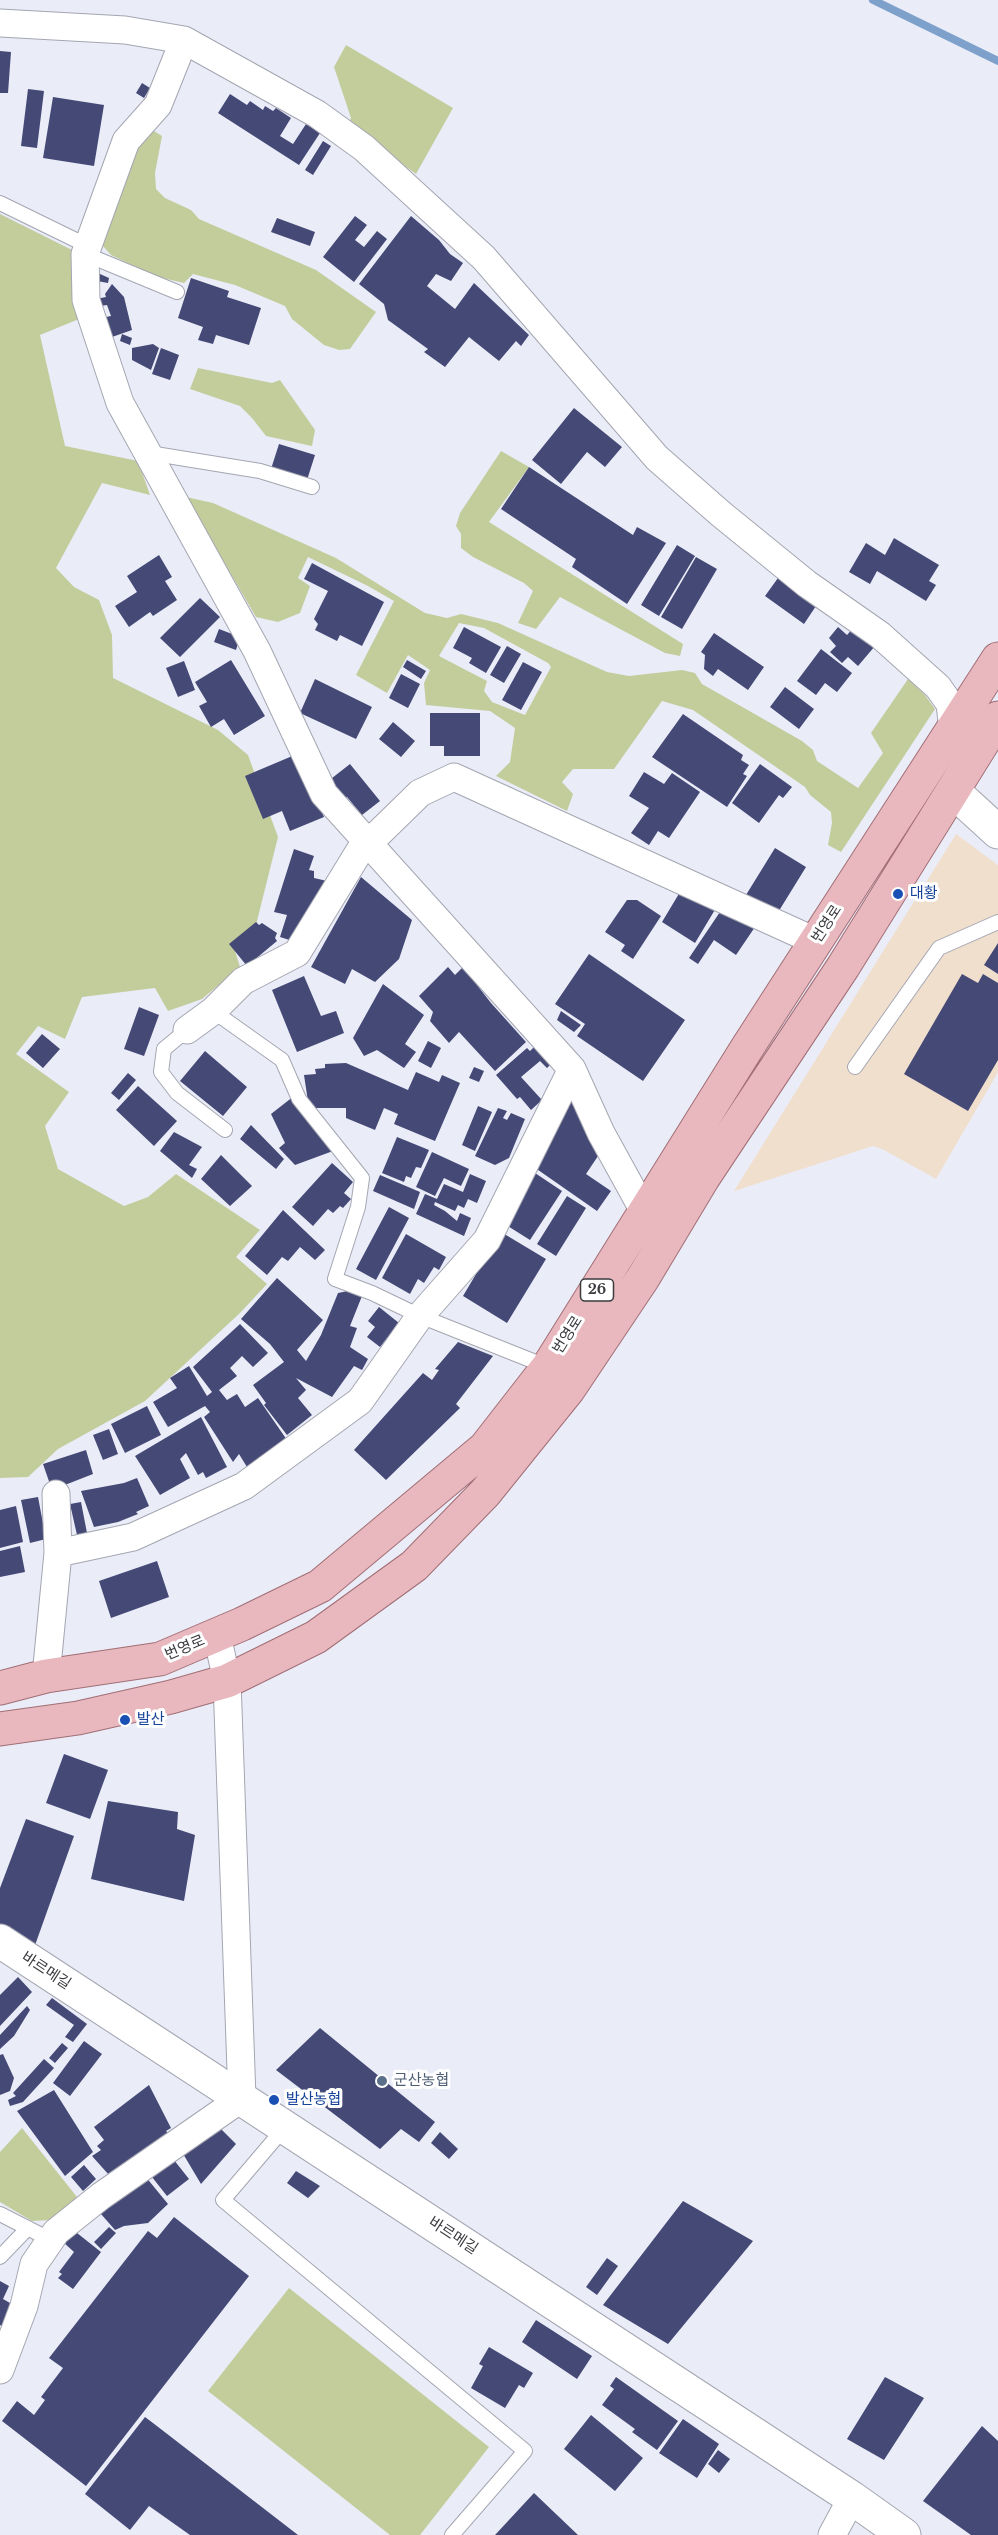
<!DOCTYPE html>
<meta charset="utf-8">
<style>
body{margin:0}
canvas{display:block;background:#eaecf8}
</style>
<canvas width="998" height="2535"></canvas>
<script>
const context = document.querySelector('canvas').getContext('2d');
context.lineJoin = 'round';
function fill(path, color) { context.fillStyle = color; context.fill(path, 'evenodd'); }
const shape = rows => new Path2D(rows.map(r => 'M' + r).join(''));
function strokePath(path, color, width, dash) { context.strokeStyle = color; context.lineWidth = width; context.lineCap = dash ? 'butt' : 'round'; context.setLineDash(dash || []); context.stroke(path); }
function label(font, color, halo, rows, align = 'center') {
  context.font = font + ' "Libre Baskerville","Noto Sans KR",serif'; context.lineWidth = 6; context.setLineDash([]); context.textBaseline = 'middle'; context.strokeStyle = halo; context.fillStyle = color; for (const [text, x, y, turn = 0] of rows) {
    context.save(); context.translate(x, y); context.rotate((+turn || 0) * Math.PI / 180); context.textAlign = isNaN(turn) ? turn : align; if (halo) context.strokeText(text, 0, 0); context.fillText(text, 0, 0); context.restore();
  }
}
fill(shape([
 [956,834,998,865,998,1072,936,1179,884,1150,873,1146,734,1191]
]), '#f1dfce');
fill(shape([
 [346,45,453,108,416,174,348,125,351,118,334,67],
 [154,131,162,136,155,173,156,189,165,198,191,210,199,219,316,270,376,312,350,349,339,350,324,345,292,319,285,306,235,285,193,274,184,283,154,276,111,255,101,244,137,145],
 [0,214,72,250,79,319,40,335,65,446,138,461,150,495,102,483,56,568,74,587,99,600,112,635,113,678,218,730,248,755,278,837,254,933,235,951,240,967,202,999,168,1011,155,988,82,997,65,1039,38,1026,16,1054,69,1092,45,1126,58,1169,124,1206,148,1197,176,1174,260,1230,236,1257,267,1284,240,1313,145,1401,58,1449,28,1477,0,1478],
 [198,368,272,383,280,380,315,430,312,446,266,436,252,418,240,406,190,389],
 [501,451,529,467,489,522,683,644,680,656,665,653,560,597,536,629,518,623,533,591,524,583,473,557,461,548,461,534,456,526,460,513],
 [186,497,213,503,336,558,425,613,447,618,461,614,498,623,607,672,629,676,682,670,695,673,702,684,802,741,813,750,817,761,858,788,883,753,871,733,908,679,925,695,935,709,841,852,828,845,832,823,831,812,810,795,805,787,693,710,662,701,614,769,573,769,562,782,573,794,567,811,496,776,510,762,515,728,490,711,426,705,424,683,430,670,408,655,387,693,356,675,394,601,368,586,308,557,298,578,310,586,300,613,278,622,256,617],
 [459,623,484,628,548,663,551,667,525,715,492,702,484,691,487,681,439,656],
 [22,2128,77,2197,51,2220,32,2221,0,2202,0,2152],
 [289,2288,489,2447,420,2535,390,2535,208,2391]
]), '#c3cd9c');
strokePath(shape([
 [873,0,998,61]
]), '#7ea1cc', 8);
fill(shape([
 [0,51,11,52,8,93,0,93],
 [142,83,150,88,144,98,136,93],
 [28,89,44,91,37,148,21,146],
 [230,94,247,105,250,101,263,110,265,106,273,111,276,108,291,118,280,136,293,144,306,124,320,133,299,165,218,113],
 [53,97,104,105,94,166,43,158],
 [323,141,331,146,313,175,305,170],
 [355,216,367,225,355,240,364,247,377,231,387,239,354,282,323,257],
 [411,216,439,240,450,254,463,263,451,281,436,274,427,286,455,309,474,283,529,335,521,346,516,341,499,361,469,337,445,367,424,352,428,349,388,320,384,304,359,284],
 [277,218,315,232,310,246,271,232],
 [100,274,109,278,108,283,97,281],
 [191,278,229,291,227,297,261,308,249,345,216,335,213,344,198,340,203,327,178,318],
 [112,284,124,297,132,330,112,337,96,319,111,316,107,305,93,307,91,300,106,297,105,294],
 [122,334,132,338,130,345,120,341],
 [153,344,159,348,151,370,132,360,132,348],
 [161,348,179,355,170,380,152,374],
 [574,408,622,447,605,467,587,452,561,484,532,460],
 [279,444,315,455,307,480,271,469],
 [529,467,633,535,637,527,666,543,627,604,572,567,576,559,501,509],
 [894,538,939,565,929,581,936,585,926,601,877,571,870,584,849,572,866,543,885,555],
 [677,545,695,556,659,616,641,605],
 [159,555,172,577,165,581,177,600,153,616,150,612,129,627,115,606,137,592,127,576],
 [696,557,717,569,682,629,661,617],
 [312,563,384,602,362,646,340,635,337,641,315,630,318,624,314,619,328,591,304,579],
 [778,578,816,606,804,624,765,596],
 [200,598,220,617,180,657,160,638],
 [464,627,501,647,486,673,469,663,472,658,453,648],
 [838,627,847,635,854,627,875,646,858,666,848,657,842,663,830,652,836,646,829,638],
 [219,629,240,637,236,650,214,642],
 [714,633,764,667,748,690,718,669,713,676,704,669,705,655,701,652],
 [507,646,521,654,504,683,490,675],
 [821,649,852,673,837,692,825,683,816,695,797,681],
 [231,660,265,716,234,735,224,719,211,727,199,706,207,702,195,682],
 [407,660,426,671,421,679,403,667],
 [184,661,195,690,178,697,166,668],
 [523,662,542,672,521,710,502,700],
 [401,674,420,684,408,708,389,698],
 [315,679,372,707,356,739,300,713],
 [785,687,814,709,799,729,770,707],
 [430,713,480,713,480,756,444,756,444,746,430,746],
 [683,714,743,755,741,760,749,765,743,774,747,776,727,807,652,757],
 [393,722,415,741,401,757,379,739],
 [297,754,324,817,290,831,282,811,263,819,245,776],
 [350,764,380,801,362,815,347,797,340,798,327,782],
 [760,764,792,787,783,798,779,795,759,823,732,803],
 [644,772,664,784,672,773,700,792,669,838,658,831,649,845,631,833,649,808,629,796],
 [775,848,806,867,777,914,746,895],
 [294,849,314,856,309,870,314,871,314,878,327,881,299,943,280,937,287,915,274,912],
 [361,877,412,920,399,959,375,982,352,969,345,984,311,967],
 [683,887,716,908,695,943,662,922],
 [627,900,637,900,661,916,633,959,621,951,625,945,605,932],
 [724,906,755,927,736,955,714,940,698,964,689,958],
 [256,922,259,925,262,923,277,933,275,938,277,941,247,966,229,944],
 [998,943,998,974,984,965],
 [589,954,685,1020,643,1081,577,1036,585,1024,555,1004],
 [448,967,455,975,463,967,491,1003,526,1042,495,1071,459,1032,449,1043,430,1021,433,1012,419,996],
 [962,974,978,983,983,974,998,983,998,1060,968,1111,904,1074],
 [304,976,321,1016,336,1011,344,1033,297,1052,272,990],
 [383,984,424,1015,405,1044,416,1052,404,1068,377,1050,364,1056,353,1038],
 [139,1007,159,1015,144,1056,124,1049],
 [561,1011,581,1025,574,1032,557,1020],
 [42,1034,60,1049,43,1068,26,1053],
 [428,1041,441,1048,431,1068,418,1061],
 [536,1045,553,1062,547,1068,540,1061,521,1077,542,1100,531,1110,520,1097,517,1099,496,1075,527,1048,530,1051],
 [205,1051,247,1087,223,1116,180,1081],
 [346,1063,408,1090,416,1072,439,1082,442,1075,460,1083,435,1141,394,1124,398,1114,384,1108,375,1130,346,1118,346,1108,309,1108,304,1075,316,1074,315,1069,325,1068,325,1064],
 [474,1067,484,1071,479,1082,469,1078],
 [128,1073,136,1080,119,1100,111,1093],
 [138,1086,177,1121,154,1146,116,1110],
 [294,1096,333,1151,295,1165,279,1148,285,1143,271,1114],
 [572,1100,600,1153,586,1174,611,1191,597,1211,531,1165],
 [478,1106,492,1112,475,1151,462,1145],
 [498,1108,507,1111,503,1118,507,1120,511,1113,525,1119,509,1158,495,1165,475,1156],
 [251,1125,284,1159,276,1169,240,1139],
 [174,1132,202,1147,189,1165,197,1169,192,1178,160,1151],
 [397,1137,429,1150,421,1168,416,1167,411,1178,406,1176,404,1182,382,1173],
 [432,1152,469,1169,461,1186,444,1178,435,1196,416,1187],
 [221,1155,252,1186,230,1206,201,1179],
 [332,1163,353,1182,344,1193,351,1199,343,1208,340,1206,333,1213,328,1209,313,1226,292,1207],
 [535,1173,562,1191,530,1240,503,1223],
 [470,1174,486,1181,477,1203,468,1199,464,1208,458,1205,455,1211,435,1202,434,1205,445,1211,457,1221,460,1213,471,1218,464,1236,416,1214,425,1194,437,1199,444,1184,463,1192],
 [380,1175,420,1192,414,1209,373,1191],
 [567,1196,586,1208,556,1256,537,1244],
 [389,1207,409,1218,376,1280,356,1269],
 [283,1210,325,1250,315,1260,300,1247,288,1261,282,1257,267,1275,245,1256],
 [501,1232,546,1259,507,1323,463,1296],
 [406,1234,446,1257,439,1270,434,1267,424,1283,418,1279,410,1294,382,1278],
 [277,1278,323,1320,297,1350,306,1361,321,1335,338,1293,348,1291,362,1296,350,1326,357,1328,350,1347,368,1359,362,1370,354,1366,332,1397,296,1378,306,1390,298,1398,312,1415,287,1435,264,1405,266,1403,253,1385,284,1362,270,1344,241,1319],
 [379,1307,399,1323,380,1347,367,1337,375,1327,368,1321],
 [240,1324,268,1353,253,1367,242,1356,230,1368,237,1376,219,1390,227,1400,237,1394,245,1407,258,1398,287,1440,247,1467,239,1454,233,1462,204,1417,210,1412,205,1406,168,1427,153,1402,177,1388,170,1378,189,1366,207,1396,212,1392,193,1367],
 [458,1342,493,1356,456,1404,460,1408,386,1480,354,1450,423,1373,432,1380,439,1370,435,1369],
 [147,1406,161,1435,125,1453,111,1424],
 [201,1417,227,1467,206,1478,203,1472,198,1475,186,1453,180,1459,190,1478,160,1495,135,1456],
 [109,1429,118,1454,103,1460,93,1435],
 [86,1450,93,1474,52,1490,43,1464],
 [137,1478,149,1506,136,1512,138,1514,118,1522,94,1527,81,1491,124,1483],
 [38,1497,46,1539,30,1543,21,1500],
 [81,1502,87,1533,77,1535,70,1504],
 [16,1506,23,1542,0,1548,0,1510],
 [20,1546,25,1572,0,1577,0,1551],
 [157,1561,169,1597,111,1618,99,1581],
 [64,1754,108,1770,90,1819,46,1803],
 [108,1801,178,1812,177,1829,195,1835,184,1901,91,1879],
 [26,1819,74,1836,34,1948,0,1927,0,1888],
 [18,1977,32,1992,0,2026,0,1995],
 [52,1998,87,2024,73,2042,65,2037,74,2025,46,2005],
 [27,2006,30,2010,14,2036,0,2049,0,2035],
 [320,2028,435,2122,419,2142,401,2129,380,2149,276,2070],
 [84,2041,102,2054,70,2096,53,2083],
 [62,2043,68,2048,55,2063,49,2058],
 [3,2054,14,2078,10,2091,0,2095,0,2055],
 [44,2059,54,2068,23,2102,10,2106,8,2100,16,2096,13,2093],
 [149,2085,171,2128,166,2131,168,2133,109,2175,92,2156,101,2150,97,2146,104,2140,94,2127],
 [54,2090,93,2152,65,2176,17,2111],
 [220,2128,236,2144,201,2184,182,2152],
 [440,2132,458,2149,449,2159,431,2143],
 [170,2155,189,2179,167,2196,148,2172],
 [84,2165,96,2179,83,2191,71,2177],
 [296,2171,320,2186,308,2198,287,2183],
 [145,2176,168,2204,148,2223,124,2226,115,2230,101,2214],
 [683,2201,753,2241,668,2344,603,2305],
 [174,2217,249,2276,86,2486,2,2421,17,2401,34,2415,45,2400,41,2397,63,2368,49,2358,148,2231,157,2238],
 [109,2227,116,2233,101,2249,94,2242],
 [72,2229,101,2252,73,2289,58,2278,62,2274,59,2272,74,2252,62,2241],
 [607,2258,618,2266,597,2295,586,2287],
 [0,2281,9,2286,3,2299,10,2303,3,2327,0,2325],
 [536,2320,592,2356,577,2379,522,2342],
 [489,2347,533,2373,524,2388,519,2385,505,2408,471,2388,483,2366,479,2364],
 [616,2377,678,2421,657,2450,632,2432,635,2429,602,2405,614,2389,610,2386],
 [885,2377,924,2398,884,2460,847,2439],
 [591,2415,643,2458,615,2491,564,2449],
 [145,2417,153,2423,298,2535,190,2535,149,2506,130,2530,85,2494],
 [683,2419,719,2444,697,2478,659,2453],
 [982,2426,998,2441,998,2535,971,2535,923,2501],
 [718,2450,730,2459,719,2473,708,2464],
 [534,2493,578,2535,495,2535]
]), '#454976');
const service = shape([
 [0,203,88,246],
 [85,254,177,292],
 [149,453,260,471,312,487],
 [213,1011,282,1060,299,1099,362,1178,358,1207,335,1279,372,1293,420,1316,548,1367],
 [187,1030,164,1049,161,1072,177,1093,225,1130],
 [855,1067,939,948,998,922],
 [286,2126,223,2200,525,2451,452,2535],
 [0,2214,51,2240],
 [0,2257,28,2228]
]);
const minor = shape([
 [0,23,125,30,184,40,317,114,364,148,484,258,657,458,721,514,807,584,880,635,938,687,950,704,954,739],
 [184,40,158,105,126,141,85,254,86,300,120,403,257,651,324,794,572,1069,601,1133,645,1213],
 [187,1030,213,1011,243,981,297,953,365,842,379,833,420,793,454,777,815,941],
 [58,1553,133,1537,244,1486,360,1401,420,1316,487,1240,572,1069],
 [46,1676,58,1553,56,1494],
 [0,2370,24,2306,34,2264,56,2232,101,2196,242,2098,227,1681,217,1635],
 [832,2535,852,2498]
]);
const tertiary = shape([
 [953,791,998,832],
 [0,1941,852,2498,904,2535]
]);
const primary = shape([
 [0,1688,46,1676,160,1659,242,1624,320,1586,485,1448,548,1367,747,1048,998,659],
 [0,1729,78,1718,171,1697,227,1681,316,1637,414,1566,485,1493,568,1390,643,1278,703,1178,843,967,998,718]
]);
strokePath(service, '#a4a6b1', 16);
strokePath(minor, '#a4a6b1', 29);
strokePath(tertiary, '#a4a6b1', 35);
strokePath(primary, '#a16e75', 35);
strokePath(service, '#fff', 14);
strokePath(minor, '#fff', 27);
strokePath(tertiary, '#fff', 33);
strokePath(primary, '#e8b8be', 33);
for (const [x, y, r, color] of [
 [898,894,6,"#1a4fb4"],
 [125,1720,6,"#1a4fb4"],
 [382,2081,6,"#5c6f8a"],
 [274,2100,6,"#1a4fb4"]
]) { const dot = new Path2D(); dot.arc(x, y, r, 0, 2 * Math.PI); context.fillStyle = color; context.fill(dot); strokePath(dot, '#fff', 2); }
for (const [x, y, w] of [
 [597,1290,33]
]) { const box = new Path2D(); box.roundRect(x - w / 2, y - 11, w, 22, 4.5); context.fillStyle = '#fff'; context.fill(box); strokePath(box, '#3a3b3f', 1.5); }
label('bold 14px', '#3a3b3f', null, [
 ["26",597,1290]
]);
label('15px', '#164399', '#fff', [
 ["대황",910,894],
 ["발산",137,1720],
 ["발산농협",286,2100]
], 'left');
label('15px', '#3a3b3f', '#fff', [
 ["번영로",827,924,-57],
 ["번영로",568,1335,-58],
 ["번영로",185,1648,-23],
 ["바르메길",46,1971,33],
 ["바르메길",453,2236,33]
]);
label('15px', '#4e5e75', '#fff', [
 ["군산농협",394,2081]
], 'left');
</script>
